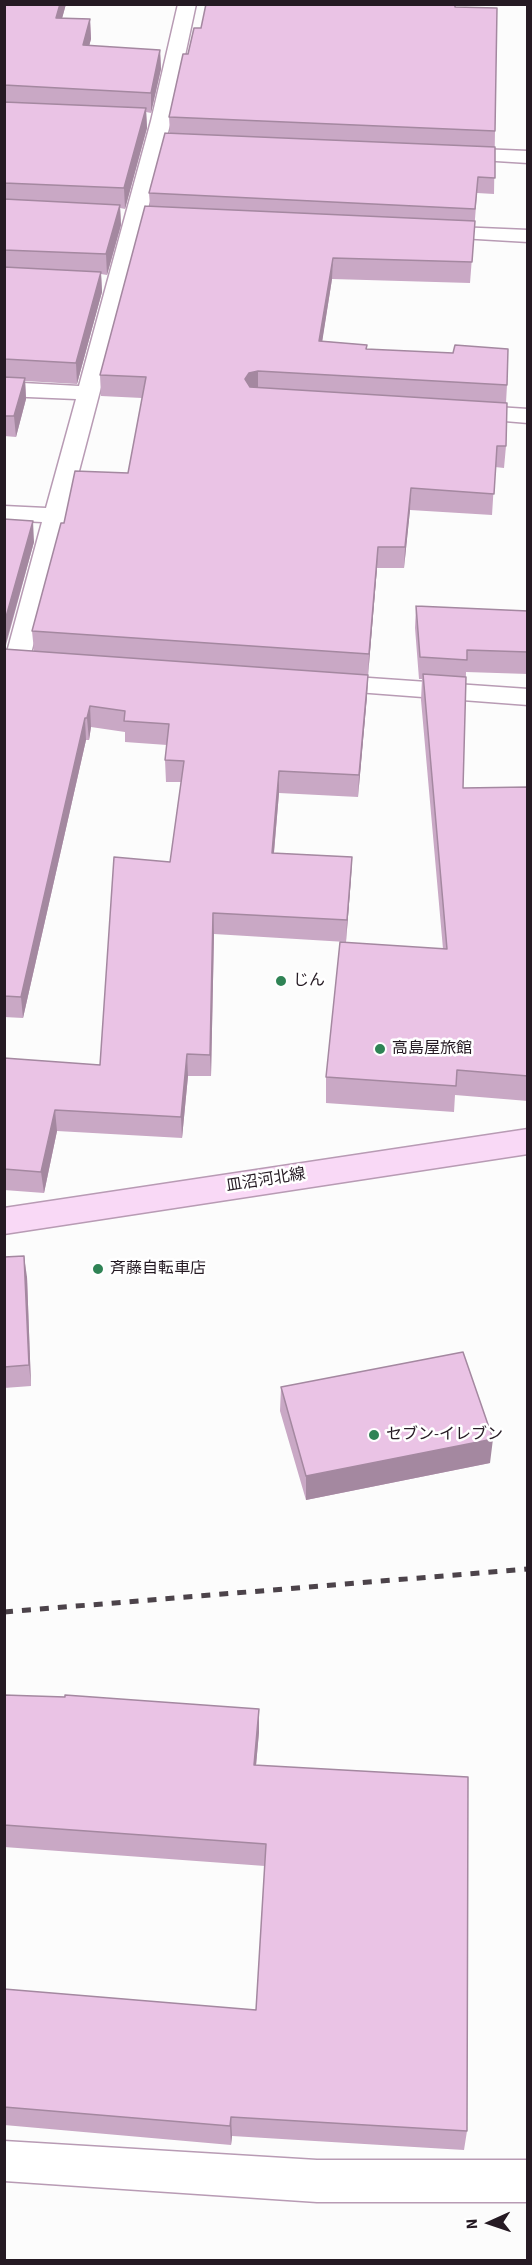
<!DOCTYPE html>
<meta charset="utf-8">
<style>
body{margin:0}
#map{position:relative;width:532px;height:2265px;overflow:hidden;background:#fcfcfc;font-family:"Source Sans 3",sans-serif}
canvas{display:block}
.frame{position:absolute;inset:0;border:6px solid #251a23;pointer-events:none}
.north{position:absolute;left:460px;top:2193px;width:60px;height:60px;-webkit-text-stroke:4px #fff;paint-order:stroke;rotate:267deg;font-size:16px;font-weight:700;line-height:24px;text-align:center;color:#251a23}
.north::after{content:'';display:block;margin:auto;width:21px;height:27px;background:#251a23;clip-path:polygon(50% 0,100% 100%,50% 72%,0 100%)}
</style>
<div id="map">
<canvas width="532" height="2265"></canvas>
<div class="frame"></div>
<div class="north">N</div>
</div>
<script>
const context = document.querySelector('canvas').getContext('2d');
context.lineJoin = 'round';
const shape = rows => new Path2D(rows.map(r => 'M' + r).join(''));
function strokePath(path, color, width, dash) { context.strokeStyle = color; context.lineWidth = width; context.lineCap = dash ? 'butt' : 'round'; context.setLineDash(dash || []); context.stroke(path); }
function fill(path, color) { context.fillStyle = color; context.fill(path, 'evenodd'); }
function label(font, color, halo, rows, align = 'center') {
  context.font = font + ' "Source Sans 3","Noto Sans JP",sans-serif'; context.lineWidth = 5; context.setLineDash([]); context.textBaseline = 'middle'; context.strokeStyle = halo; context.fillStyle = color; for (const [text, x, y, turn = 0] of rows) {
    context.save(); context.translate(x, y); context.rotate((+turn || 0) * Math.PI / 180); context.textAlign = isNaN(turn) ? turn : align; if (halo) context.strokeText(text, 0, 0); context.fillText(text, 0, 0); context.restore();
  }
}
const service = shape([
 [178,4,196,4,171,121,29,661,26,667,4,668,4,652,7,652,42,522,4,520,4,506,46,508,76,399,4,396,4,382,79,386,151,121,178,4],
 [455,148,528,151,528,163,448,158,445,154,448,150,455,148],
 [433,226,528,230,528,242,426,236,423,232,426,228,433,226],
 [465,405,528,409,528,423,457,417,454,412,457,407,465,405],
 [326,675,528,689,528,705,317,689,313,683,317,677,326,675],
 [4,2141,317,2160,528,2160,528,2202,317,2202,4,2181,4,2141]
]);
const secondary = shape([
 [528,1129,528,1154,4,1234,4,1208,528,1129]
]);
strokePath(service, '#b89bb4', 3);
strokePath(secondary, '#b89bb4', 3);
fill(service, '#fff');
fill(secondary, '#f9d9f6');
strokePath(shape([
 [4,1612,528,1569]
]), '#4c434a', 5, [9, 9]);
fill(shape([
 [4,4,66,4,62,18,90,19,91,39,89,46,160,50,161,69,151,113,146,112,147,128,125,209,120,208,121,225,107,275,101,274,102,292,77,384,25,381,26,399,16,437,4,436],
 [456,7,495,131,494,194,477,193,470,283,332,279,322,341,367,345,367,349,507,385,506,403,506,446,504,468,495,467,492,515,410,510,404,568,377,568,368,676,368,675,367,696,358,797,279,793,274,853,352,857,351,878,346,942,214,934,211,1076,188,1076,182,1138,57,1131,44,1193,4,1190,4,1058,100,1065,170,862,181,782,166,782,165,760,167,745,125,742,125,732,91,727,89,740,86,740,23,1018,4,1017,4,519,34,542,5,649,34,651,32,631,64,523,128,473,142,398,101,396,100,375,150,206,149,193,170,133,169,117,188,54,201,28],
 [416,606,528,611,528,674,466,672,463,788,528,787,528,1101,455,1095,454,1112,326,1103,326,1077,443,949,421,700,422,679,419,679,415,628],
 [4,1257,27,1277,31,1386,4,1388],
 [281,1387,490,1463,306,1500,280,1411],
 [4,1695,259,1709,259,1732,256,1765,467,2131,464,2150,232,2136,231,2145,4,2125,4,1989,256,2010,265,1866,4,1847]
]), '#c9a8c5');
fill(shape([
 [60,4,66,4,57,37,56,18],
 [90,19,91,39,84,65,83,45],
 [160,50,161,69,151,113,151,93],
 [146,108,147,128,125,209,124,188],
 [120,205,121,225,107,275,106,254],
 [333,258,332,279,319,362,319,341],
 [101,272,102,292,77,384,76,363],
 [258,371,258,392,249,394,245,379,249,373],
 [25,378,26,399,16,437,14,416],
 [411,488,410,510,404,568,405,547],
 [33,521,34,542,4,650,4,624],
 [378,547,377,568,368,676,369,654],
 [368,675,367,696,358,797,359,775],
 [90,706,91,727,89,740,87,718],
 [85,718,86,740,23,1018,21,997],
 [279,771,279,793,272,874,272,853],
 [352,857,351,878,346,942,347,920],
 [213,913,214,934,211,1076,210,1055],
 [187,1054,188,1076,182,1138,181,1117],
 [55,1110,57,1131,44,1193,41,1172],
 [24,1256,27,1277,31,1386,29,1365],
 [493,1439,490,1463,306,1500,306,1476],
 [259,1709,259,1732,254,1788,254,1765],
 [231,2117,232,2136,231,2145,230,2126]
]), '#a488a0');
const building = shape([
 [4,4,60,4,56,18,90,19,83,45,160,50,151,93,4,85,4,4],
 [206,4,455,4,455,7,497,8,495,131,169,117,183,54,188,54,194,28,201,28,206,4],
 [4,102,146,108,124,188,4,183,4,102],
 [165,133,495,147,495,178,478,177,475,209,149,193,165,133],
 [4,199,120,205,106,254,4,250,4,199],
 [145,206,475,221,472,262,333,258,319,341,367,345,366,349,453,353,455,345,508,349,507,385,258,371,249,373,245,379,250,387,507,403,506,446,497,446,494,494,411,488,405,547,378,547,369,654,32,631,61,523,64,523,75,471,128,473,146,377,100,375,145,206],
 [4,267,101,272,76,363,4,359,4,267],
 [4,377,25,378,14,416,4,416,4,377],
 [4,519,33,521,4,624,4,519],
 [416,606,528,611,528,652,467,650,467,660,420,657,416,606],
 [4,649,368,675,359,775,279,771,272,853,352,857,347,920,213,913,210,1055,187,1054,181,1117,55,1110,41,1172,4,1169,4,1058,100,1065,114,857,170,862,184,761,165,760,169,724,124,721,125,711,90,706,87,718,85,718,21,997,4,996,4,649],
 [423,674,466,677,463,788,528,787,528,1076,457,1070,456,1086,326,1077,340,942,447,949,423,674],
 [24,1256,29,1365,4,1367,4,1257,24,1256],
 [463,1352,493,1439,306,1476,281,1387,463,1352],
 [4,1695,65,1697,65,1695,259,1709,254,1765,468,1777,467,2131,231,2117,230,2126,4,2107,4,1989,256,2010,266,1844,4,1825,4,1695]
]);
fill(building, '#eac3e5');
strokePath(building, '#a488a0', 1.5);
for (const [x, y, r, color] of [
 [281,981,6,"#2f8355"],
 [380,1049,6,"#2f8355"],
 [98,1269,6,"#2f8355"],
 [374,1435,6,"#2f8355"]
]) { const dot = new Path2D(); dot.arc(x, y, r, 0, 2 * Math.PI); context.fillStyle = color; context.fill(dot); strokePath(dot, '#fff', 2); }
label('16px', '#251a23', '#fff', [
 ["じん",293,981],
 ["高島屋旅館",392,1049],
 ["斉藤自転車店",110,1269],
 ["セブン-イレブン",386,1435]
], 'left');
label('16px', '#251a23', '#fff', [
 ["皿沼河北線",266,1181,-9]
]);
</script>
